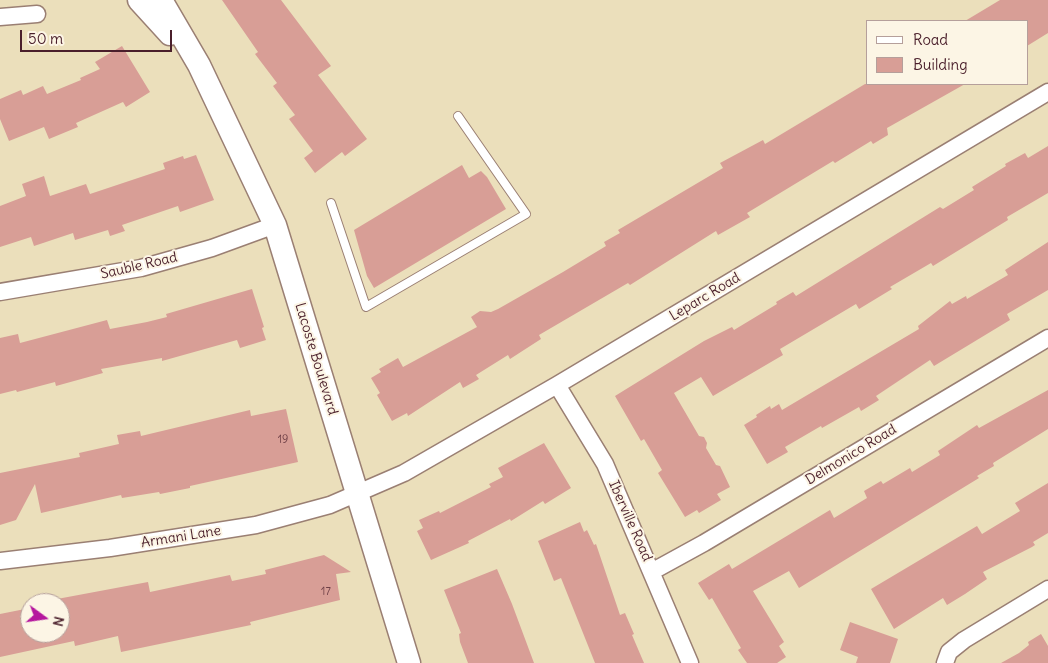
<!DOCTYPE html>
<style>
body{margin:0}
#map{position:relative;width:1048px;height:663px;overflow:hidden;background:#ebdfbb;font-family:Delius,sans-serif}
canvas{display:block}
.legend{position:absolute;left:866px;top:20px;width:162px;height:65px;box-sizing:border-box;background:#fcf5e5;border:1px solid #b59f9b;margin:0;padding:6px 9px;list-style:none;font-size:15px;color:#4a1f2b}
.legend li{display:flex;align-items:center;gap:10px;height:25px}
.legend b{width:25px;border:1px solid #b59f9b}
.north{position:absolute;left:20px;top:593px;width:50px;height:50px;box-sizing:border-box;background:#fcf5e5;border:1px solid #b59f9b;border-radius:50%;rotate:104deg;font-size:14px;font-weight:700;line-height:20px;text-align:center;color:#4a1f2b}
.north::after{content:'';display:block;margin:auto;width:18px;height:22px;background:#b5179e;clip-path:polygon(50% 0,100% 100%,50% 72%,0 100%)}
.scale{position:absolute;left:20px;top:30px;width:152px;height:22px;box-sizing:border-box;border:2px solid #4a1f2b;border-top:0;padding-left:6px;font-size:15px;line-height:18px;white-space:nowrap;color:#4a1f2b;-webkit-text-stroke:4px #fcf5e5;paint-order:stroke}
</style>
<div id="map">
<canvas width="1048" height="663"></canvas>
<ul class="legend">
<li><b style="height:6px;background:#fff"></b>Road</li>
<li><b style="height:14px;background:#d89e96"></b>Building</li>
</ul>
<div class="north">N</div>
<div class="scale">50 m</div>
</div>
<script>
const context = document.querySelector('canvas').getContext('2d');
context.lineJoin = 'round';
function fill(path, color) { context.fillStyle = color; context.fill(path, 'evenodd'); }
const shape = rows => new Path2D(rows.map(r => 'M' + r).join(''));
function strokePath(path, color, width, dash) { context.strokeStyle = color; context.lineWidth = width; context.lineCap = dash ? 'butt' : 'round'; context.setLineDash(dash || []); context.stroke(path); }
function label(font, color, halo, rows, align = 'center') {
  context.font = font + ' Delius,sans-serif'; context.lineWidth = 4; context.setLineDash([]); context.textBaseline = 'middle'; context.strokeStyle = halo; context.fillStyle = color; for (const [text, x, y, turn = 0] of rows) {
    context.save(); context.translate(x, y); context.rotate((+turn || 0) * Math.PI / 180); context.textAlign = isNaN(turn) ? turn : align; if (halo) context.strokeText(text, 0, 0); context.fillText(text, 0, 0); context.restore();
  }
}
fill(shape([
 [222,0,281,0,331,66,318,75,367,139,345,156,342,152,315,173,304,158,313,151,289,119,295,115,273,86,277,83,255,54,258,52],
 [1000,0,1048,0,1048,33,1027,46,1027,21,965,21],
 [122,46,150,92,126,107,123,102,76,123,78,127,49,139,44,127,9,141,0,119,0,99,21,90,23,95,43,86,47,94,81,80,80,78,100,69,95,62],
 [865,84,965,84,887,128,888,135,873,144,871,141,835,163,833,161,747,213,750,217,718,235,716,231,630,285,628,283,539,335,541,339,510,359,508,355,476,375,479,379,463,388,460,382,408,416,407,413,392,421,377,395,380,393,371,378,381,372,379,369,398,358,403,367,477,327,471,317,480,311,491,312,498,309,563,272,606,246,604,242,620,233,618,230,723,168,720,163,763,140,765,144],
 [1048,146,1048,193,1007,217,1008,220,933,266,931,263,890,287,892,289,859,309,856,304,780,349,783,355,713,396,701,377,674,393,699,436,704,437,707,443,706,448,716,465,720,466,730,487,717,494,721,500,699,513,697,510,685,517,658,473,662,470,644,439,641,441,615,396,704,341,732,327,734,330,777,304,776,302,793,292,796,296,940,207,943,209,974,190,972,187,1006,166,1005,164,1025,153,1028,158],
 [196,155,214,200,180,212,178,206,122,225,125,231,110,236,108,230,75,240,73,233,34,246,31,237,0,247,0,206,26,196,22,184,44,176,50,196,86,184,90,194,165,169,163,163,183,156,184,159],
 [462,165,469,178,481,171,487,177,506,209,374,288,367,276,354,230],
 [1048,242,1048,290,1007,314,1010,320,934,366,930,360,876,396,879,400,861,411,859,407,822,428,821,426,785,447,788,452,767,464,744,425,757,417,756,415,770,406,771,409,779,404,782,410,919,329,918,326,950,301,952,304,966,296,967,299,1008,275,1005,270],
 [252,289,264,327,262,328,266,340,240,348,237,340,162,361,162,358,101,369,103,373,56,386,55,382,17,392,16,390,0,394,0,338,18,334,20,343,107,320,110,329,147,322,167,317,166,314],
 [1048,390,1048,429,993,463,994,466,977,476,979,478,799,588,789,571,753,591,784,642,779,646,786,657,777,663,747,663,738,650,741,648,712,598,709,600,698,583,729,564,732,569,830,510,834,518,867,498,864,491,881,481,883,484,910,468,912,472,940,455,938,451,977,425,979,428],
 [286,409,298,462,190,486,190,488,160,494,159,492,122,498,121,495,41,513,35,484,16,520,0,525,0,473,80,457,79,453,119,444,117,435,140,431,141,436,250,410,251,416],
 [544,443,571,488,545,504,543,501,511,521,510,519,468,541,469,543,431,560,417,531,423,528,419,520,439,511,440,513,491,487,489,484,503,477,498,468],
 [1048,483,1048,533,1033,542,1035,545,1032,547,983,572,987,579,965,594,947,605,943,598,894,629,871,589,977,526,982,534,1020,511,1015,503],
 [580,522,584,532,587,530,594,545,596,544,620,615,625,613,634,634,632,635,644,663,595,663,561,578,554,581,538,541],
 [324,555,351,572,336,574,340,600,250,622,251,625,121,652,118,636,75,646,74,641,0,657,0,614,30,608,30,633,60,633,60,603,41,602,148,582,150,592,230,575,232,581,266,574,265,570],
 [497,569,512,604,534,663,468,663,460,642,459,634,461,633,444,590],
 [850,622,898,639,890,663,856,663,858,657,840,650],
 [1041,634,1048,646,1048,663,1001,663,1019,653,1029,645,1028,642]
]), '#d89e96');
const lane = shape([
 [331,203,366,307,526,214,458,116]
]);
const street = shape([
 [0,17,37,14],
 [0,292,141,268,212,248,275,225],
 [557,385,605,464,690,663],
 [0,561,110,548,256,525,330,505,404,473,557,385,1048,92],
 [653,571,704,543,1048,338],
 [945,663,949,652,964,640,1048,589]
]);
const secondary = shape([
 [139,0,170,34],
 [161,0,199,65,275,225,409,663]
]);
strokePath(lane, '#9a7f73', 10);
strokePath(street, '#9a7f73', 19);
strokePath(secondary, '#9a7f73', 25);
strokePath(lane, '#fff', 8);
strokePath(street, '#fff', 16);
strokePath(secondary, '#fff', 22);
label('11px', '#6e3f46', null, [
 ["19",283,440],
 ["17",326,592]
]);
label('14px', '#4a1f2b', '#fcf5e5', [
 ["Sauble Road",139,266,-13],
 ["Leparc Road",705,297,-31],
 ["Lacoste Boulevard",316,359,73],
 ["Delmonico Road",851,455,-31],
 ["Iberville Road",630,521,66],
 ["Armani Lane",181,537,-9]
]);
</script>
